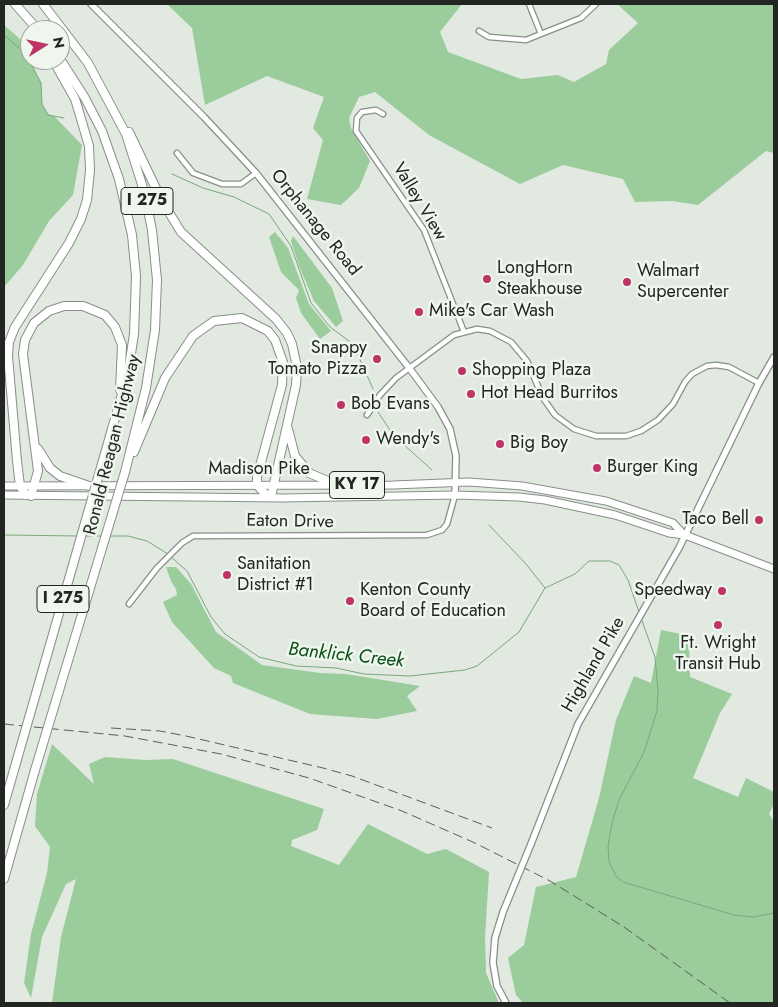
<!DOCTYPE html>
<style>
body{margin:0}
#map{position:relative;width:778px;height:1007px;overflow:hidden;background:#e1e9e1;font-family:Jost,sans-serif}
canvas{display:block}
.frame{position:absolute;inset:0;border:5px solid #232523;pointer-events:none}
.north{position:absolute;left:20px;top:20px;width:50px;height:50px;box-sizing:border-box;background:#eef6ee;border:1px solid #9da29d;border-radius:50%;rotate:80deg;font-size:14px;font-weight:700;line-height:20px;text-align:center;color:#232523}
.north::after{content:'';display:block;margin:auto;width:18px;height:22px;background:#c03366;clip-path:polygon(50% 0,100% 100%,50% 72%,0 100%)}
</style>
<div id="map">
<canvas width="778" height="1007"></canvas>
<div class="frame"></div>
<div class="north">N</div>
</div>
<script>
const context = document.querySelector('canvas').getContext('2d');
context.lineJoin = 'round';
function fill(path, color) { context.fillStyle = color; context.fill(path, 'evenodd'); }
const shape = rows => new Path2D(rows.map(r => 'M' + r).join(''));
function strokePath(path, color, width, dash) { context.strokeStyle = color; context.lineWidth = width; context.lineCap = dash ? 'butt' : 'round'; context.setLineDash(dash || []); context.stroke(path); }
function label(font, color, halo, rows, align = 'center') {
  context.font = font + ' Jost,sans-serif'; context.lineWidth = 5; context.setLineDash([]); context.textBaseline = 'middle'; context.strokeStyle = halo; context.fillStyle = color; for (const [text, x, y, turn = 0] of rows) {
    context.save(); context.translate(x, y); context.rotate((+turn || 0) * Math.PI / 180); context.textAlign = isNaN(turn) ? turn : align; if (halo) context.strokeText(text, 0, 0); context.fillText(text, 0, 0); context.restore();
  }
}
fill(shape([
 [167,4,462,4,440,32,448,52,521,79,558,75,574,82,606,64,609,50,638,23,617,4,774,4,774,153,766,151,698,205,672,201,635,202,623,179,563,165,520,184,429,135,375,92,359,97,349,118,351,128,370,161,359,188,341,205,307,199,323,140,313,128,324,97,267,76,205,105,192,28],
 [4,25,20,39,41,83,42,104,48,114,54,116,82,145,73,195,49,221,23,265,4,287],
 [275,232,288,248,309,304,331,331,320,339,301,313,296,298,299,290,281,272,269,237],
 [293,236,332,288,343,321,336,327,314,301,299,266,291,241],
 [166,567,176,567,191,584,216,632,262,665,320,673,346,674,420,686,407,696,417,711,377,719,310,714,233,683,231,676,214,668,172,622,163,602,177,595,176,589,171,581],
 [661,630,681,634,689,643,690,677,732,694,720,713,693,778,738,797,746,778,774,792,774,804,769,814,774,822,774,1003,523,1003,516,995,508,958,524,945,536,887,576,877,599,798,616,720,634,676,651,683],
 [52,744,94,784,89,764,105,757,146,760,173,759,324,809,317,830,292,840,291,846,339,865,368,824,427,854,446,849,489,872,485,936,486,973,499,1003,52,1003,61,937,76,879,66,884,42,937,31,998,24,983,31,934,47,873,50,847,35,826,37,794]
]), '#9acc9c');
strokePath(shape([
 [4,35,26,54,41,83,42,104,48,115,64,118],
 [172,174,203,188,234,197,269,214,291,246,311,303,330,327,353,344,373,389],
 [378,412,394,436,432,470],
 [489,525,526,564,545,588],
 [4,535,78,536],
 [84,536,103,536],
 [109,536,128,536,147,541,168,554],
 [171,557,187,571,211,617,225,634,259,657,296,666,336,668,364,674,410,676,465,670,477,666,519,632,545,588,575,574,589,561,610,561,619,565,628,580,639,612],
 [641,618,655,657,658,691,657,711,644,752,619,800,612,823,608,847,609,861,616,876,623,882,734,915,753,917,774,913]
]), '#79a87b', 1);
const street = shape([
 [529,4,541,34],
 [479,31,489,37,526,40,581,18,596,4],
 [383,114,376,110,362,112,357,118,356,131,424,230,464,332],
 [177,153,193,173,222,184,241,184,256,173],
 [367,415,380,395,396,378,454,335,477,329,490,331,511,342,527,361,543,398,555,415,574,429,596,436,626,436,641,431,658,420,673,404,685,382,692,374,707,366,716,365,729,367,759,383],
 [129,604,157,568,182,543,193,536,427,535,442,530,447,524,455,495]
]);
const secondary = shape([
 [91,4,204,117,256,173,410,369,438,407,450,429,456,456,455,495],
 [531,844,578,724,679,548,759,383,774,357],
 [503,912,495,938,493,963,497,986,506,1003]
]);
const primary = shape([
 [4,486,393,485,469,482,522,486,606,501,673,523,684,535],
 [4,495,283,498,455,495,519,497,545,500,615,515,669,533,685,535,774,569]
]);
const highway = shape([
 [15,4,38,30],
 [43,4,88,63,126,134,144,191,152,230,157,280,155,330,146,388,125,472],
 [60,59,85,98,102,131,119,179,132,235,136,276,134,334,128,373,112,429],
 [129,132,162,201,181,232,276,319,287,333,292,344,297,367,296,385,271,497],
 [288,429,295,456,309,473,328,481,350,485],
 [38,449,50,468,60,476,89,486],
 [134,452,165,378,193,336,214,321,242,318,268,331,275,340,283,362,282,385,257,477,257,485,268,497],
 [26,495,20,486,17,461,8,356,9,342,15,327,69,243,81,219,87,200,90,170,89,146,79,112,75,99,53,60],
 [31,496,38,471,23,354,25,340,34,323,49,311,64,306,83,306,105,315,115,327,122,345,120,390],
 [4,805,14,770],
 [4,879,35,770]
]);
strokePath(street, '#888f88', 7);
strokePath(secondary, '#888f88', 8);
strokePath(primary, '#888f88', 9);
strokePath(highway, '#888f88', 10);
strokePath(street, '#fff', 4.5);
strokePath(secondary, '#fff', 5.5);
strokePath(primary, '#fff', 7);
strokePath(highway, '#fff', 8);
strokePath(shape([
 [4,724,125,736,221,754,309,778,402,811,475,843,550,881,624,927,730,1003],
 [111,728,160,731,186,736,323,768,352,776,492,828]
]), '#5a5d5a', 1, [10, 5]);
const secondaryBridge = shape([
 [503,912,531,844]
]);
const highwayBridge = shape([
 [14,770,112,429],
 [35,770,125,472]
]);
strokePath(secondaryBridge, '#888f88', 8, []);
strokePath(highwayBridge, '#888f88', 10, []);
strokePath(secondaryBridge, '#fff', 5.5);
strokePath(highwayBridge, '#fff', 8);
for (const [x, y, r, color] of [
 [487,279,5,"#c03366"],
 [627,282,5,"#c03366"],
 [419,312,5,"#c03366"],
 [377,359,5,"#c03366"],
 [462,371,5,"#c03366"],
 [471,394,5,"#c03366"],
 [341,405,5,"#c03366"],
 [366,440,5,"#c03366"],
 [500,444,5,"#c03366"],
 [597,468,5,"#c03366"],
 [759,520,5,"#c03366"],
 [227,575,5,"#c03366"],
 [722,591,5,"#c03366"],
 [350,601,5,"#c03366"],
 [718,625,5,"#c03366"]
]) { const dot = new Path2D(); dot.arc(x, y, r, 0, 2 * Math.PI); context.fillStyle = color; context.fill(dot); strokePath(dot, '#eef6ee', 2); }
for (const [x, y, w] of [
 [147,201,52],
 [357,485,55],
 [63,599,52]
]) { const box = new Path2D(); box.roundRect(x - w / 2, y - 13.5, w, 27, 4); context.fillStyle = '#eef6ee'; context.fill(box); strokePath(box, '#232523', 1); }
label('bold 16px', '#232523', null, [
 ["I 275",147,201],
 ["KY 17",357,485],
 ["I 275",63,599]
]);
label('18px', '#232523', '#eef6ee', [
 ["Valley View",419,202,59],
 ["Orphanage Road",315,223,51],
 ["Ronald Reagan Highway",113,445,-76],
 ["Madison Pike",259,470],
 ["Eaton Drive",290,522,1],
 ["Highland Pike",594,665,-60]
]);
label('18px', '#232523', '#eef6ee', [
 ["LongHorn",497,269],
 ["Steakhouse",497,290],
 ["Walmart",637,272],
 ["Supercenter",637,293],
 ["Mike's Car Wash",429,312],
 ["Snappy",367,349,"right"],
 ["Tomato Pizza",367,370,"right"],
 ["Shopping Plaza",472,371],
 ["Hot Head Burritos",481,394],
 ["Bob Evans",351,405],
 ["Wendy's",376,440],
 ["Big Boy",510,444],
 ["Burger King",607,468],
 ["Taco Bell",749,520,"right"],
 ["Sanitation",237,565],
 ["District #1",237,586],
 ["Kenton County",360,591],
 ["Board of Education",360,612],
 ["Speedway",712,591,"right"],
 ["Ft. Wright",718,644,"center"],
 ["Transit Hub",718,665,"center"]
], 'left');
label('italic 19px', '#075017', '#eef6ee', [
 ["Banklick Creek",346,656,6]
]);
</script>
